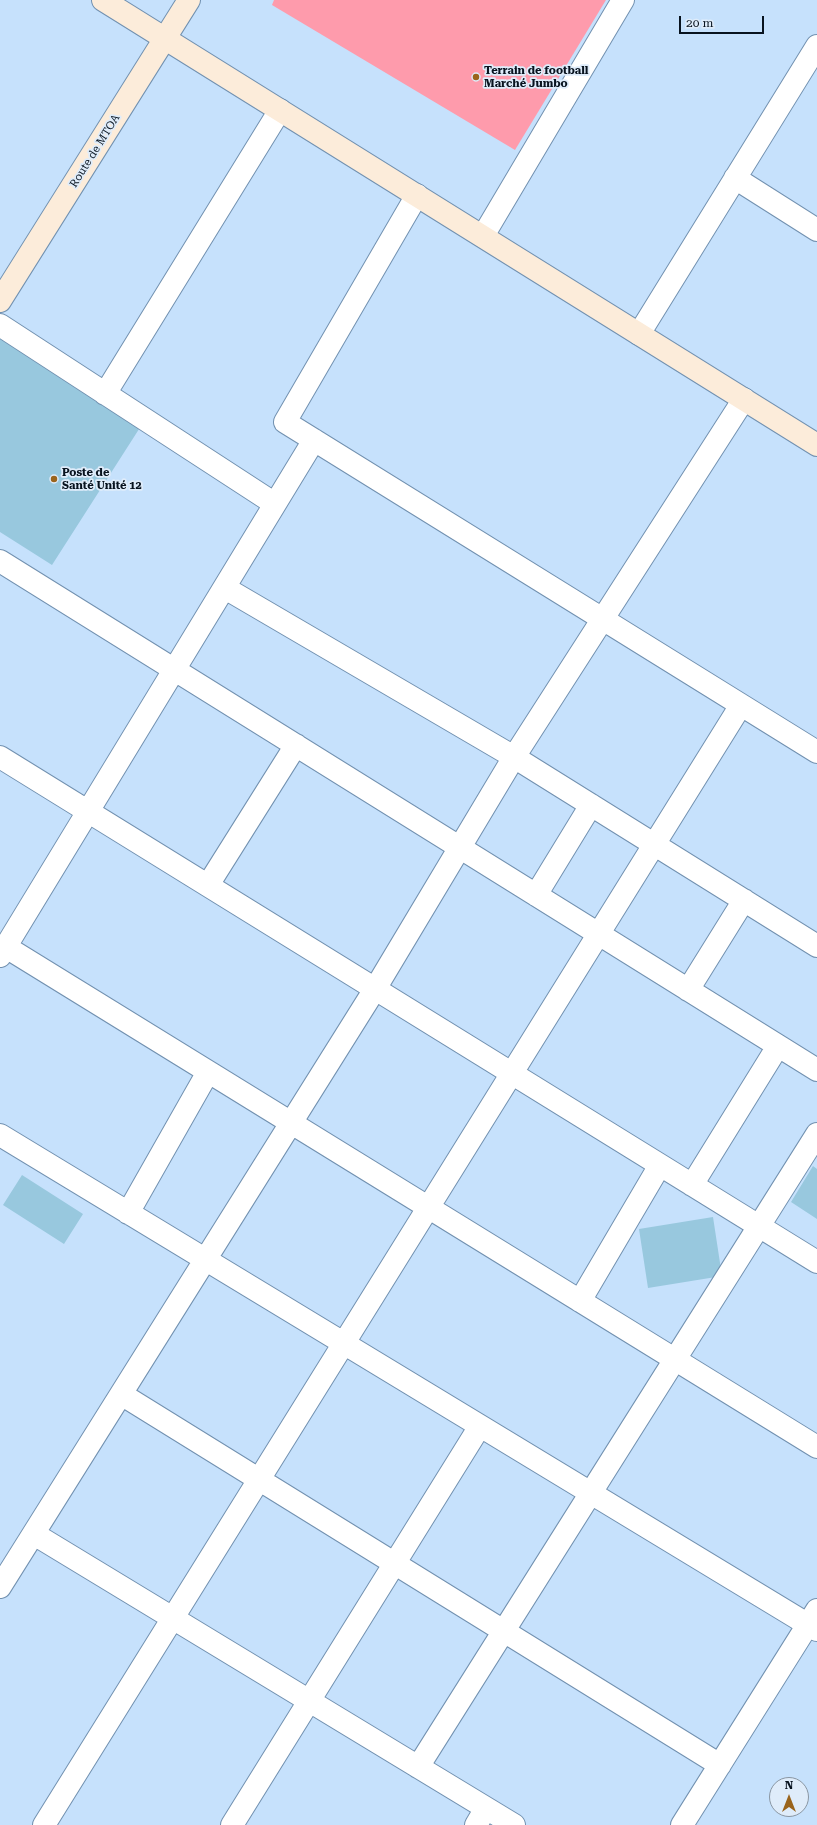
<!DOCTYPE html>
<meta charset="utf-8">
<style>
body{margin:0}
#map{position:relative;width:817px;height:1825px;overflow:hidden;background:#c6e1fc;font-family:"Roboto Serif",serif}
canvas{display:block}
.north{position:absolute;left:769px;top:1777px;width:40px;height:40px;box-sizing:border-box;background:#dfecfa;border:1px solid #8995a2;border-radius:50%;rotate:0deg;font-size:11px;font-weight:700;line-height:16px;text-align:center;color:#08131f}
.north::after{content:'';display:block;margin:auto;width:14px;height:18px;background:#9a641c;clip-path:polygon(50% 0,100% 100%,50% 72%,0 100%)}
.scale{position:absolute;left:679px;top:16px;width:85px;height:18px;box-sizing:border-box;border:2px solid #08131f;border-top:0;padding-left:5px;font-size:12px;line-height:14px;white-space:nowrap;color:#08131f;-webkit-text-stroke:3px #dfecfa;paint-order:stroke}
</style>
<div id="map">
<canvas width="817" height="1825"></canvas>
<div class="north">N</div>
<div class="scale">20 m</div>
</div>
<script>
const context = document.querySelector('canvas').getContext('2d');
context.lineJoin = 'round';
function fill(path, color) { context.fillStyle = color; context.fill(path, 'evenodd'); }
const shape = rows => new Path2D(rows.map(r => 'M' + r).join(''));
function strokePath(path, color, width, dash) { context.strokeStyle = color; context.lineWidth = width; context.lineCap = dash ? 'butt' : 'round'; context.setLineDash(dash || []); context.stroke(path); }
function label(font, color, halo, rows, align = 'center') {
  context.font = font + ' "Roboto Serif",serif'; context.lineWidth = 3.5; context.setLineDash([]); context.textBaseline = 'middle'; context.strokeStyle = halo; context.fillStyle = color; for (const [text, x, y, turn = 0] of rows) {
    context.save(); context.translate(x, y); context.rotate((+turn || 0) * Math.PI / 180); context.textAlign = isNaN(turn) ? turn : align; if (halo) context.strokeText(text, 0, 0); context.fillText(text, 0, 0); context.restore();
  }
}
fill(shape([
 [274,0,606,0,515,150,272,5]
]), '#fe9bac');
fill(shape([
 [0,334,141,426,52,565,0,532],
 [813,1166,817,1169,817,1219,791,1202],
 [22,1175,83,1214,64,1244,3,1205],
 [713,1217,722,1276,648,1288,639,1229]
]), '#98c8de');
const street = shape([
 [735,178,817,230],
 [417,195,285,422,817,752],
 [483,236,623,0],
 [0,325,275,504],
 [639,334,817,46],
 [105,394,280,110],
 [0,561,817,1070],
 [225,588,514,757,817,946],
 [0,757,817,1262],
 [208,885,296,745],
 [536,895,591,805],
 [6,947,817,1447],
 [0,956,314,440],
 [688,990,744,900],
 [0,1135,817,1630],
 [692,1185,778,1046],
 [128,1213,208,1072],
 [580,1301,660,1165],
 [121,1394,720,1765],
 [34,1534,514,1825],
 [0,1587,375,989,514,757,744,399],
 [418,1767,817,1134],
 [44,1825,741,705],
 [232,1825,480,1426],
 [476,1825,486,1808],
 [682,1825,817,1610]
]);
const secondary = shape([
 [103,0,817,445],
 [0,301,189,0]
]);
strokePath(street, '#7291b0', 24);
strokePath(secondary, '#7291b0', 24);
strokePath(street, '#fff', 22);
strokePath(secondary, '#fcecda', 22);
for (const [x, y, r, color] of [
 [476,77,4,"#9a641c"],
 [54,479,4,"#9a641c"]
]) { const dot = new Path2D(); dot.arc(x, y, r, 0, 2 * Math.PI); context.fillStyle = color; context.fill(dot); strokePath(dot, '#dfecfa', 1.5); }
label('bold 11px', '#08131f', '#dfecfa', [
 ["Terrain de football",484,71],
 ["Marché Jumbo",484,84],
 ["Poste de",62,473],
 ["Santé Unité 12",62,486]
], 'left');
label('11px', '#08131f', '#dfecfa', [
 ["Route de MTOA",95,151,-58]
]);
</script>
